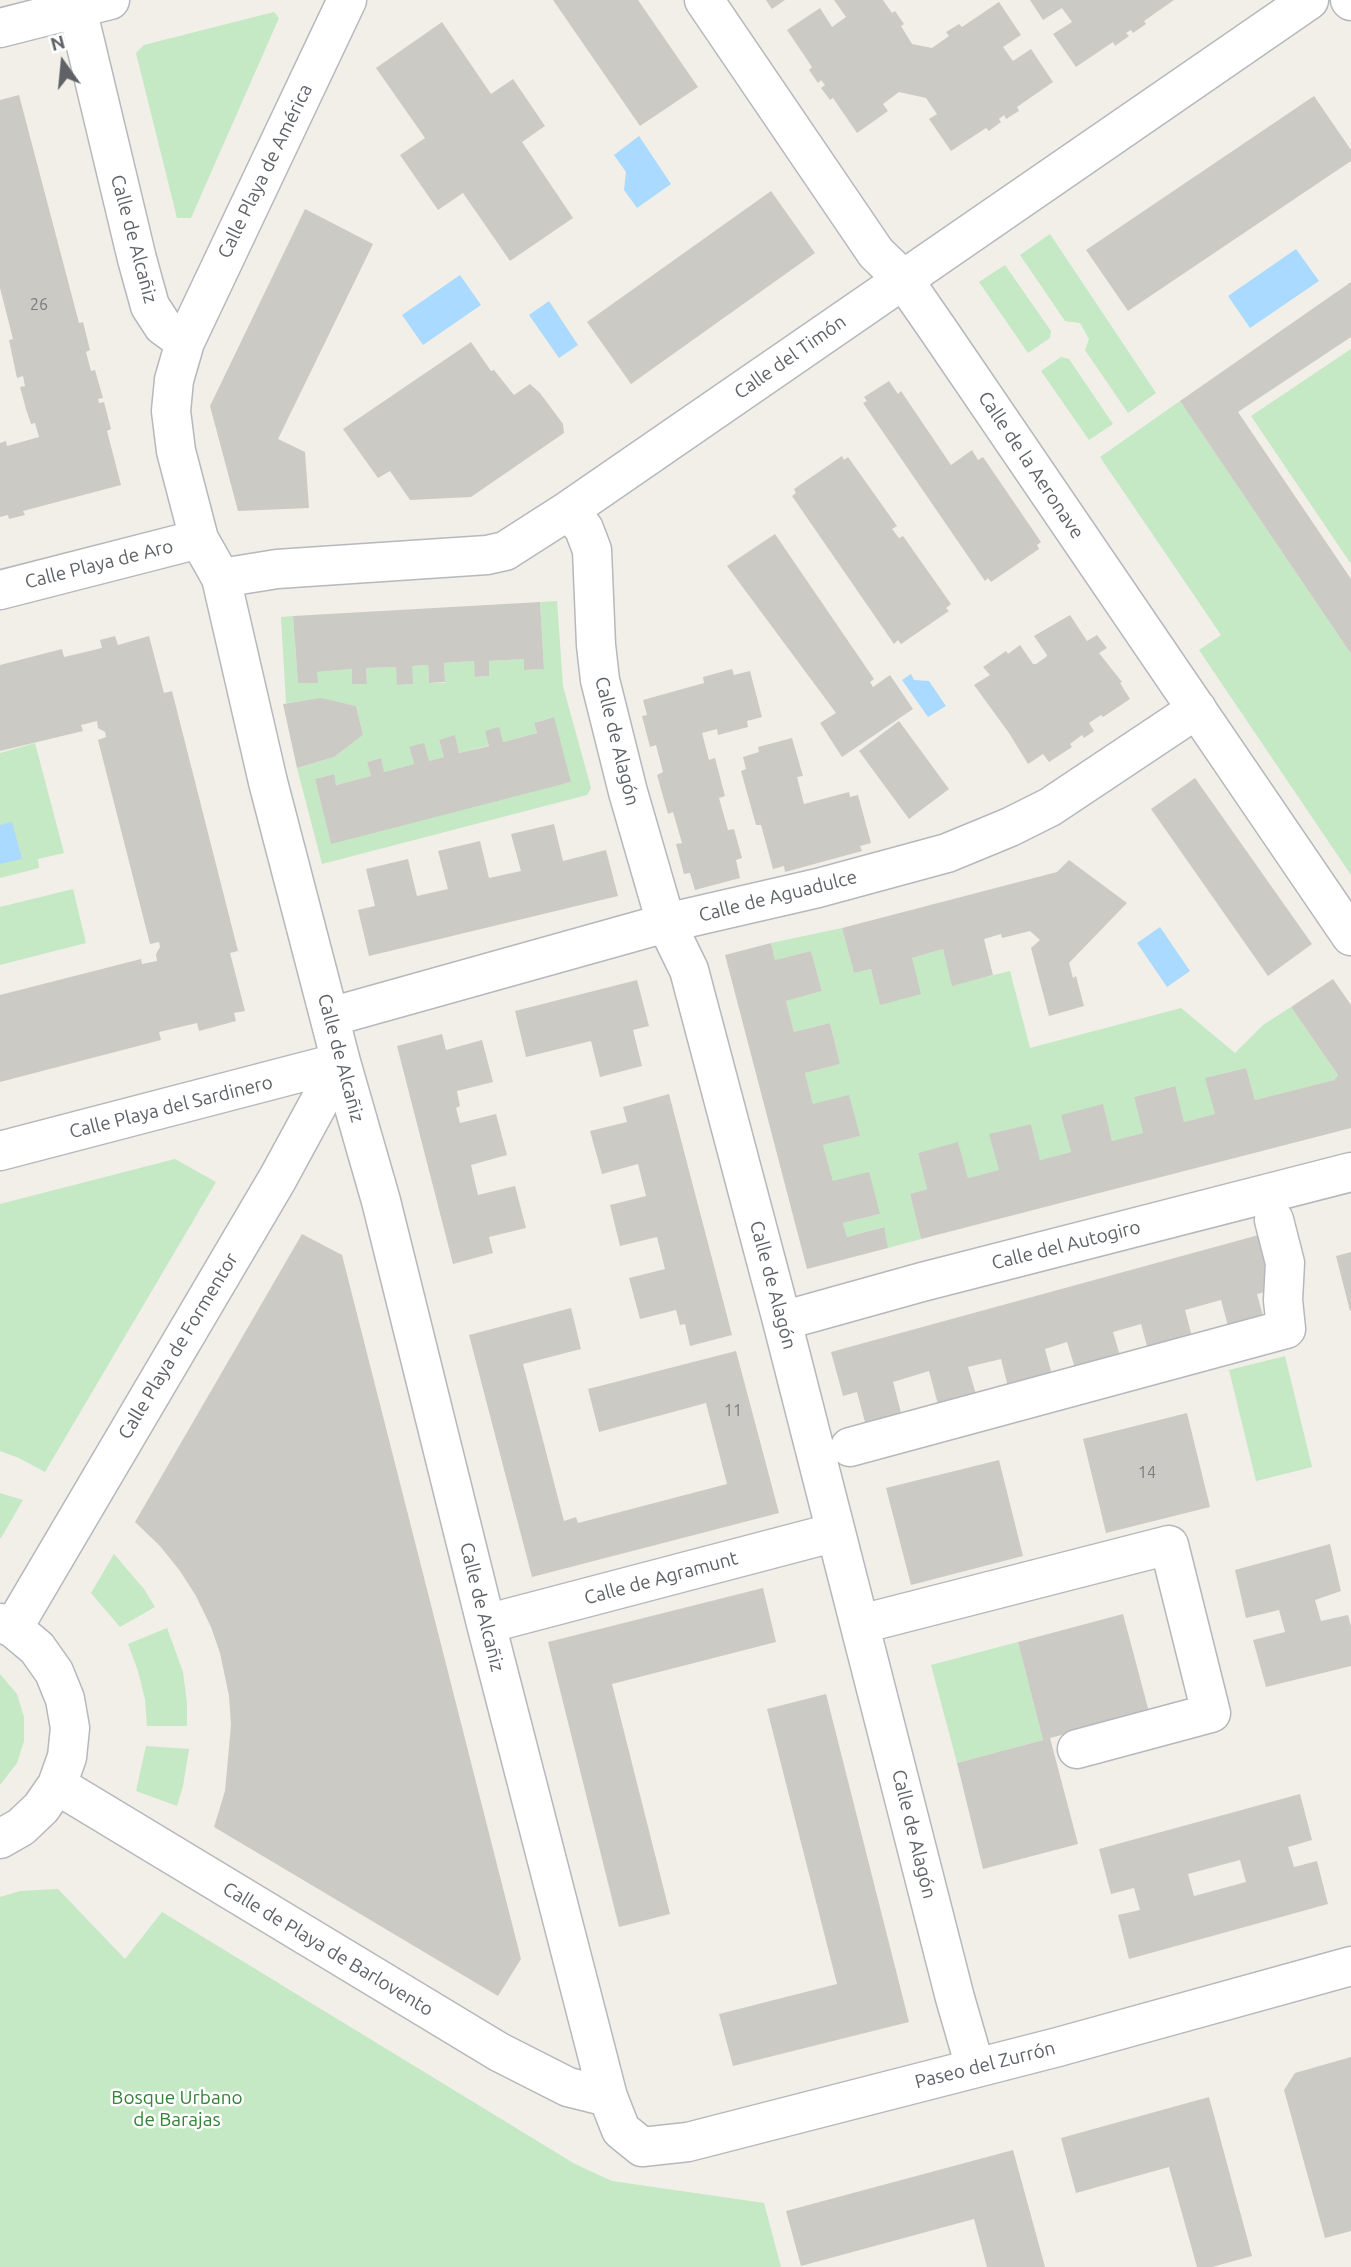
<!DOCTYPE html>
<meta charset="utf-8">
<style>
body{margin:0}
#map{position:relative;width:1351px;height:2267px;overflow:hidden;background:#f1efe8;font-family:Ubuntu,sans-serif}
canvas{display:block}
.north{position:absolute;left:28px;top:28px;width:70px;height:70px;-webkit-text-stroke:5px #fff;paint-order:stroke;rotate:345deg;font-size:19px;font-weight:700;line-height:28px;text-align:center;color:#5f6368}
.north::after{content:'';display:block;margin:auto;width:24px;height:32px;background:#5f6368;clip-path:polygon(50% 0,100% 100%,50% 72%,0 100%)}
</style>
<div id="map">
<canvas width="1351" height="2267"></canvas>
<div class="north">N</div>
</div>
<script>
const context = document.querySelector('canvas').getContext('2d');
context.lineJoin = 'round';
function fill(path, color) { context.fillStyle = color; context.fill(path, 'evenodd'); }
const shape = rows => new Path2D(rows.map(r => 'M' + r).join(''));
function strokePath(path, color, width, dash) { context.strokeStyle = color; context.lineWidth = width; context.lineCap = dash ? 'butt' : 'round'; context.setLineDash(dash || []); context.stroke(path); }
function label(font, color, halo, rows, align = 'center') {
  context.font = font + ' Ubuntu,sans-serif'; context.lineWidth = 5; context.setLineDash([]); context.textBaseline = 'middle'; context.strokeStyle = halo; context.fillStyle = color; for (const [text, x, y, turn = 0] of rows) {
    context.save(); context.translate(x, y); context.rotate((+turn || 0) * Math.PI / 180); context.textAlign = isNaN(turn) ? turn : align; if (halo) context.strokeText(text, 0, 0); context.fillText(text, 0, 0); context.restore();
  }
}
fill(shape([
 [274,12,279,18,191,218,177,218,136,53,144,45],
 [1050,234,1156,393,1128,413,1085,350,1089,339,1080,323,1065,321,1020,255],
 [1005,265,1051,331,1050,338,1028,353,979,282],
 [1351,349,1351,564,1251,416],
 [1061,357,1069,359,1113,424,1089,440,1041,371],
 [1180,401,1351,654,1351,875,1199,650,1221,635,1100,457],
 [557,601,563,686,591,788,587,795,322,864,297,768,334,757,363,735,356,706,321,699,286,703,281,617,293,616,298,683,317,683,317,672,352,669,353,684,367,684,366,668,396,667,398,685,412,684,412,666,428,665,429,683,445,683,444,663,474,661,476,677,489,676,489,661,524,659,524,670,544,669,540,602],
 [553,717,570,782,331,843,315,779,333,774,336,785,371,776,367,762,380,758,384,772,414,764,409,748,429,761,444,757,439,740,455,736,459,753,537,733,534,723],
 [35,743,64,853,38,859,39,868,0,878,0,753],
 [73,889,86,943,0,965,0,907],
 [842,928,854,973,871,969,881,1005,912,958,943,949,953,985,1010,971,1030,1048,1181,1008,1235,1053,1263,1025,1291,1007,1338,1075,1334,1080,1255,1100,1246,1068,1206,1078,1215,1114,1184,1122,1174,1086,1134,1097,1143,1133,1112,1141,1103,1105,1062,1116,1071,1152,1040,1160,1031,1124,990,1134,999,1170,968,1178,958,1143,918,1153,927,1189,910,1194,921,1239,888,1248,883,1227,847,1237,843,1223,880,1214,833,1181,823,1145,859,1136,813,1104,805,1073,840,1064,830,1023,794,1032,786,1001,822,991,811,951,775,960,771,943],
 [175,1159,216,1182,45,1472,19,1458,0,1451,0,1204],
 [1285,1356,1312,1467,1256,1481,1229,1370],
 [0,1493,23,1500,1,1538,0,1538],
 [114,1554,144,1589,155,1607,120,1627,91,1593],
 [167,1628,183,1672,187,1703,187,1726,147,1726,145,1699,138,1671,128,1644],
 [1018,1642,1043,1740,957,1763,931,1665],
 [0,1674,17,1694,24,1717,24,1741,17,1763,0,1785],
 [146,1746,189,1749,183,1786,177,1806,136,1791],
 [58,1889,125,1959,162,1912,575,2164,612,2181,764,2203,781,2267,0,2267,0,1897,20,1891]
]), '#c5e8c5');
fill(shape([
 [639,136,671,184,637,208,624,190,626,172,614,155],
 [1296,249,1319,281,1250,328,1228,296],
 [460,275,481,305,423,345,402,315],
 [549,301,578,345,559,358,529,315],
 [911,674,914,680,929,681,946,706,928,717,902,680],
 [12,822,22,859,0,864,0,825],
 [1160,927,1190,971,1167,987,1137,943]
]), '#aadaff');
fill(shape([
 [553,0,638,0,698,87,640,126],
 [766,0,785,0,772,9],
 [834,0,883,0,892,13,895,11,904,24,901,26,912,44,932,48,949,36,946,32,959,24,962,27,999,2,1021,35,1003,47,1013,61,1031,49,1053,82,1017,107,1019,111,1006,119,1004,115,999,119,1001,122,989,131,986,128,951,151,929,119,937,114,926,98,899,92,883,104,888,111,857,133,833,98,830,100,821,88,825,85,821,80,818,83,809,70,812,67,787,30,820,8,832,27,846,17],
 [1030,0,1174,0,1144,21,1146,24,1133,33,1131,30,1126,33,1129,36,1115,46,1113,42,1076,67,1053,34,1072,22,1062,8,1043,20],
 [442,22,491,94,513,79,545,126,522,142,573,218,510,261,463,193,438,210,400,155,425,138,376,68],
 [19,95,79,323,83,322,90,350,86,352,91,371,95,370,103,398,98,399,99,403,104,402,111,429,107,431,121,485,23,511,25,515,9,519,8,515,0,517,0,443,6,441,7,446,39,437,35,423,31,424,26,409,20,387,25,386,23,376,17,378,9,340,13,339,0,288,0,100],
 [1314,96,1351,150,1351,161,1128,311,1086,250],
 [771,191,815,253,631,384,587,322],
 [305,209,373,244,278,439,305,452,309,508,238,511,210,406],
 [1351,282,1351,337,1238,412,1351,579,1351,654,1180,401],
 [471,342,491,371,494,370,514,395,530,384,540,393,563,424,564,433,471,497,410,500,390,471,378,478,343,429],
 [889,381,898,394,901,391,951,465,972,450,978,460,983,457,1041,542,1037,545,1039,549,991,582,988,578,985,581,863,403,867,401,864,397],
 [842,456,844,460,848,457,897,526,892,529,899,538,903,536,951,604,946,608,949,611,901,644,898,640,894,644,792,496,796,493,794,489],
 [775,534,874,679,870,682,873,687,890,675,913,709,842,757,820,723,836,713,727,566],
 [540,602,544,669,524,670,524,659,489,661,489,676,475,677,474,661,444,663,445,682,429,683,428,665,412,666,413,684,397,685,396,667,366,668,367,684,352,684,352,669,317,672,318,683,298,683,293,616],
 [1070,615,1087,641,1097,635,1107,648,1099,653,1122,682,1120,683,1130,699,1103,717,1101,715,1089,723,1094,731,1084,738,1082,735,1070,744,1072,747,1049,762,1043,754,1028,764,1009,733,974,685,990,675,983,667,1006,651,1008,654,1020,645,1033,664,1036,664,1046,657,1047,655,1034,636],
 [115,636,118,645,149,636,164,693,172,691,238,951,230,953,245,1011,234,1013,236,1021,199,1031,197,1023,159,1032,161,1040,0,1082,0,995,141,959,142,964,157,961,156,954,160,947,159,942,150,944,98,740,106,737,105,732,98,728,97,721,81,725,83,731,0,751,0,665,62,649,64,657,102,648,100,640],
 [732,669,734,675,750,671,762,717,747,721,748,727,718,735,717,729,702,733,709,760,715,758,725,796,719,798,728,830,734,829,742,858,736,860,740,878,695,890,690,873,684,874,676,844,682,843,673,812,668,814,657,775,663,772,656,745,650,747,642,716,647,715,643,700,704,683,703,677],
 [321,698,356,706,363,735,334,757,297,768,283,704],
 [554,717,571,782,331,844,315,779,334,774,336,785,371,776,367,762,381,758,384,772,414,764,409,747,424,743,429,761,444,757,439,740,455,735,459,753,489,746,485,731,499,727,503,742,537,733,534,723],
 [899,721,949,789,909,819,859,751],
 [792,738,803,776,797,777,804,804,849,792,850,797,858,795,871,843,860,846,862,851,785,872,784,866,773,869,761,825,756,825,741,771,746,769,743,757,759,752,758,747],
 [1195,778,1312,944,1268,976,1151,809],
 [554,824,563,861,606,850,618,896,369,956,358,910,375,906,366,869,408,859,417,896,448,889,438,851,480,841,489,878,521,871,511,834],
 [1069,860,1127,903,1069,963,1073,978,1076,976,1084,1006,1049,1016,1031,948,1040,940,1030,931,1002,938,1001,934,984,939,993,975,952,986,943,949,912,958,921,994,880,1005,871,969,854,973,842,928,1057,872],
 [771,943,775,960,811,951,822,991,786,1001,794,1032,830,1023,840,1064,805,1073,813,1104,849,1095,860,1136,823,1145,833,1181,869,1172,880,1214,843,1223,847,1237,884,1227,888,1248,807,1269,725,955],
 [1333,979,1351,1005,1351,1128,921,1239,910,1194,927,1189,918,1153,958,1142,968,1178,999,1170,989,1134,1031,1124,1040,1160,1071,1152,1061,1115,1103,1104,1112,1141,1143,1133,1134,1097,1175,1086,1184,1122,1215,1114,1205,1078,1246,1068,1255,1100,1334,1080,1338,1075,1291,1007],
 [637,980,649,1026,633,1030,642,1066,600,1077,591,1041,526,1057,515,1011],
 [442,1034,446,1050,482,1040,493,1082,457,1091,460,1106,456,1108,460,1123,496,1114,507,1155,471,1165,478,1195,515,1186,526,1228,489,1237,493,1253,453,1264,397,1046],
 [669,1094,732,1335,690,1346,685,1324,680,1325,676,1310,640,1319,629,1278,665,1269,657,1237,620,1246,610,1205,646,1196,638,1164,602,1174,590,1131,627,1122,623,1107],
 [1266,1233,1281,1288,1257,1294,1266,1327,1231,1337,1221,1300,1185,1310,1195,1348,1151,1361,1141,1324,1113,1332,1124,1369,1079,1381,1067,1342,1045,1349,1055,1386,1011,1399,1001,1359,968,1367,978,1401,940,1412,929,1371,893,1382,903,1420,867,1430,857,1392,843,1396,831,1352],
 [302,1234,342,1255,521,1959,498,1996,214,1827,225,1791,231,1725,229,1696,220,1653,211,1627,196,1596,180,1571,160,1546,135,1522],
 [1351,1252,1351,1311,1350,1311,1336,1256],
 [571,1308,581,1349,523,1364,564,1521,576,1517,578,1523,727,1484,706,1403,599,1432,588,1389,736,1351,779,1513,532,1577,469,1335],
 [1187,1413,1210,1507,1106,1533,1083,1439],
 [999,1460,1023,1556,911,1585,886,1488],
 [1330,1544,1341,1591,1315,1600,1321,1621,1348,1615,1351,1626,1351,1666,1266,1687,1253,1640,1285,1632,1279,1610,1246,1618,1235,1570],
 [763,1588,776,1642,612,1684,670,1914,619,1927,548,1642],
 [1123,1614,1149,1712,1050,1738,1078,1844,983,1869,957,1763,1043,1740,1018,1642],
 [826,1694,909,2022,733,2066,719,2014,837,1984,767,1709],
 [1300,1794,1312,1840,1288,1847,1294,1867,1317,1861,1328,1904,1129,1959,1118,1915,1140,1910,1134,1888,1111,1894,1099,1849],
 [1240,1860,1246,1882,1194,1896,1188,1874],
 [1351,2057,1351,2231,1325,2238,1284,2090,1295,2073],
 [1209,2097,1252,2256,1212,2267,1197,2267,1169,2167,1076,2193,1061,2138],
 [1013,2150,1045,2267,987,2267,974,2219,801,2266,786,2211]
]), '#cccac5');
const minor = shape([
 [75,0,137,259,150,306,163,326,185,342],
 [347,0,185,342,174,380,171,411,176,451,199,539,221,578,268,782,341,1062,381,1201,486,1624,608,2097,621,2130,642,2147,688,2142,1058,2047,1351,1966],
 [704,0,876,253,903,279,939,331,1351,936],
 [1350,0,1351,1],
 [0,28,110,0],
 [569,510,584,529,592,550,596,645,600,680,628,792,666,923,689,970,782,1321,955,1998,975,2067],
 [221,578,277,569,487,555,505,551,569,510,1309,0],
 [0,590,199,539],
 [330,1017,666,923,818,888,947,853,1010,827,1050,807,1197,709],
 [0,1151,341,1062],
 [782,1321,922,1282,1351,1172],
 [850,1447,1286,1329,1283,1300,1285,1263,1274,1220],
 [0,1623,13,1628,37,1648,54,1672,65,1699,70,1728,67,1757,57,1785,41,1808,21,1827,0,1839],
 [486,1624,836,1532],
 [861,1624,1169,1545,1211,1713,1077,1749],
 [13,1628,278,1178,341,1062],
 [57,1785,499,2052,568,2087,608,2097]
]);
strokePath(minor, '#b5b8bc', 41);
strokePath(minor, '#fff', 38);
label('16px', '#7a7d7f', null, [
 ["26",39,305],
 ["11",733,1411],
 ["14",1147,1473]
]);
label('19px', '#5f6368', '#fff', [
 ["Calle Playa de América",265,171,-64],
 ["Calle de Alcañiz",134,239,75],
 ["Calle del Timón",790,357,-35],
 ["Calle de la Aeronave",1031,465,56],
 ["Calle Playa de Aro",99,564,-14],
 ["Calle de Alagón",617,741,76],
 ["Calle de Aguadulce",778,896,-14],
 ["Calle de Alcañiz",341,1058,75],
 ["Calle Playa del Sardinero",171,1107,-14],
 ["Calle del Autogiro",1066,1245,-14],
 ["Calle de Alagón",773,1285,75],
 ["Calle Playa de Formentor",178,1346,-59],
 ["Calle de Agramunt",661,1578,-15],
 ["Calle de Alcañiz",482,1607,76],
 ["Calle de Alagón",914,1834,76],
 ["Calle de Playa de Barlovento",328,1949,31],
 ["Paseo del Zurrón",985,2065,-14]
]);
label('19px', '#348238', '#fff', [
 ["Bosque Urbano",177,2098],
 ["de Barajas",177,2120]
]);
</script>
